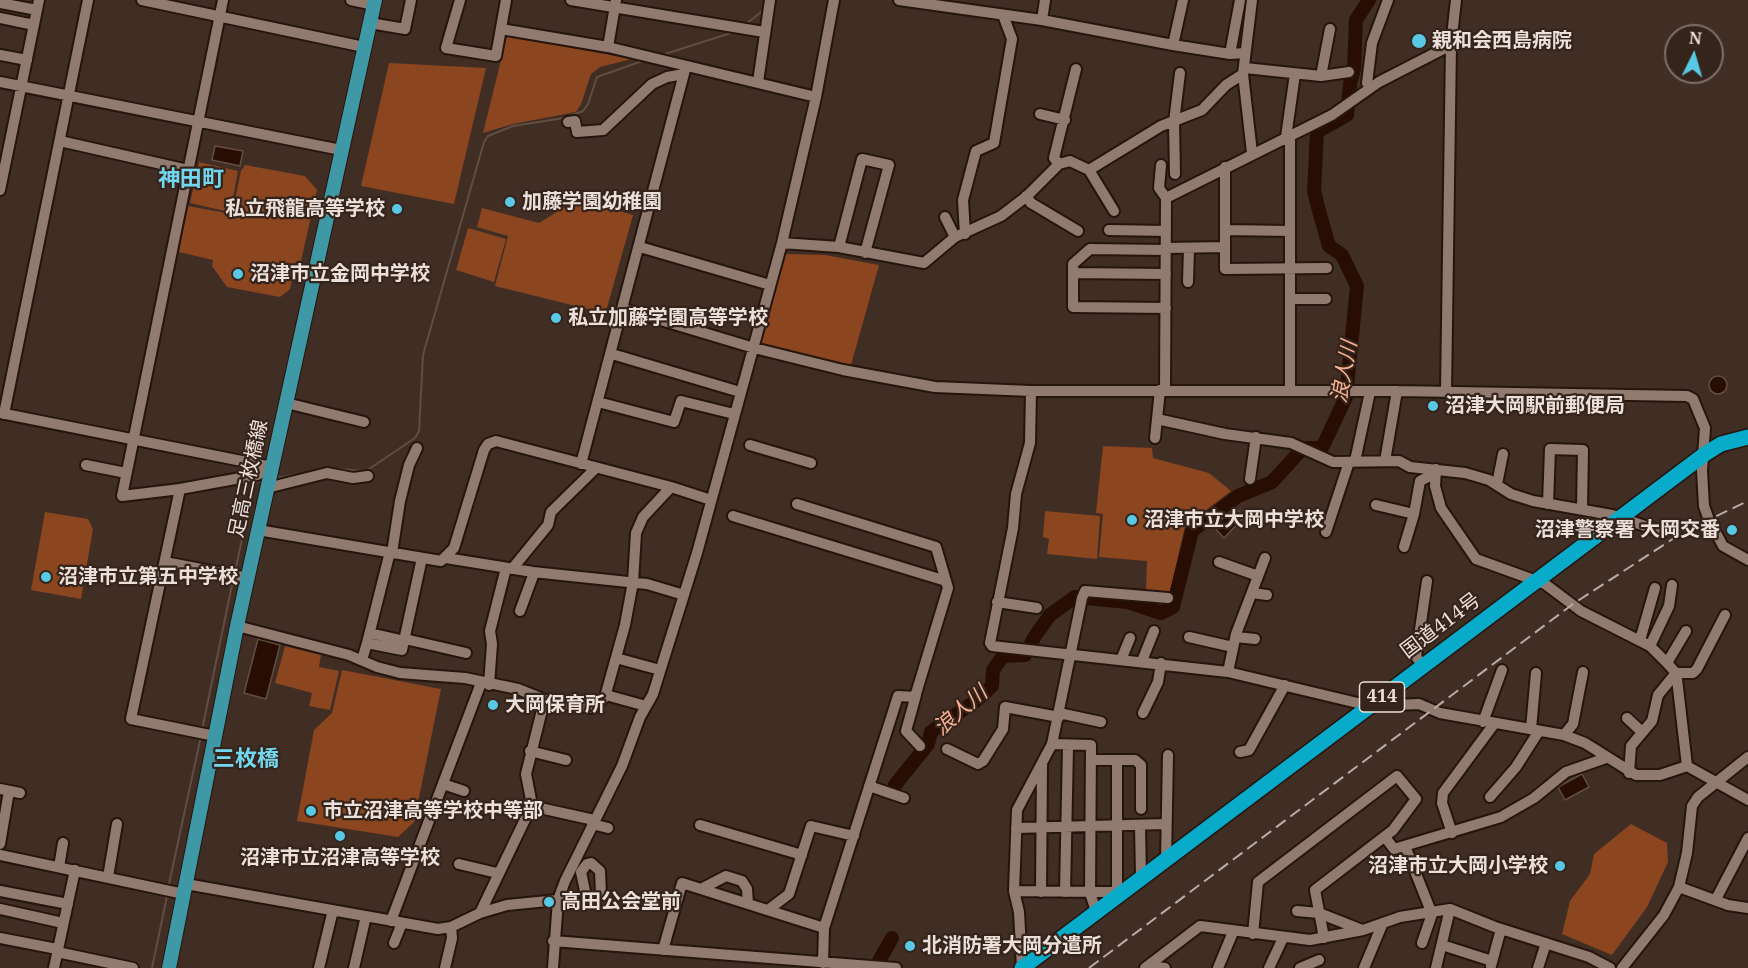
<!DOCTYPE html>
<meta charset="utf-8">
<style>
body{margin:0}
#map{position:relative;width:1748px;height:968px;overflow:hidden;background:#402e25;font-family:"Noto Serif",serif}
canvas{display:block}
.north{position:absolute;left:1664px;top:24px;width:60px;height:60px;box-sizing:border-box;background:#35241b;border:2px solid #7e6f67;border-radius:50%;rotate:5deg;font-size:16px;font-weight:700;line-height:24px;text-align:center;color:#ebdfd9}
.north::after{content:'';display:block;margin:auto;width:21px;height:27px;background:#58c9e4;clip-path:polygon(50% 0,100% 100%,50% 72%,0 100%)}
</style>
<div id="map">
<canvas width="1748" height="968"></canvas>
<div class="north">N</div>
</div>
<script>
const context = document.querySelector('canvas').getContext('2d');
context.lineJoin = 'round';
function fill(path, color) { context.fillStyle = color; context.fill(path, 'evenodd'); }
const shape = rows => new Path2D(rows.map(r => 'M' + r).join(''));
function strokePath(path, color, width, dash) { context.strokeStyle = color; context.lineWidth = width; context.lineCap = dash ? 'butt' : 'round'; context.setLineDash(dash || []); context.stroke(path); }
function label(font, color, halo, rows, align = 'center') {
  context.font = font + ' "Noto Serif","Noto Sans JP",serif'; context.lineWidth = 4.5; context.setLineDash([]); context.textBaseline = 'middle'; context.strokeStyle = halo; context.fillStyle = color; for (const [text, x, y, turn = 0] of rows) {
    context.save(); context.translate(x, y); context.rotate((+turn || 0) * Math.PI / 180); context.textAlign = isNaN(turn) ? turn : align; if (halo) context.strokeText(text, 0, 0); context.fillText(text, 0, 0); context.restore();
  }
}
fill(shape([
 [507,36,632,59,600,67,591,74,581,104,576,112,513,124,483,133],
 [389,63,486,68,454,204,361,186],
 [199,162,238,171,231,208,225,211,190,203],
 [245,165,305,176,317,190,301,261,296,262,290,289,280,297,227,287,212,266,213,260,179,252,188,206,226,213,233,209,241,171],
 [578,199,633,215,607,308,596,311,495,286,508,236,477,227,482,208,539,223],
 [468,228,506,239,494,282,456,270],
 [786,254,825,255,879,265,851,365,761,344],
 [1103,446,1152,448,1153,458,1209,473,1231,491,1185,526,1170,592,1146,590,1147,561,1099,557,1103,514,1096,513],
 [1045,511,1100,516,1097,559,1047,554,1049,539,1043,537],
 [45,512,88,519,93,529,81,599,31,590],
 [285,646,321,655,319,667,339,671,330,710,309,706,312,693,275,683],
 [342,670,441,689,414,822,398,837,297,821,314,730,332,713],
 [1631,824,1667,843,1668,862,1647,907,1612,955,1562,934,1570,901,1590,874,1594,854]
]), '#8b451f');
const water = shape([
 [215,146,243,151,240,166,212,160,215,146],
 '1709 385a9 9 0 1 1 18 0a9 9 0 1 1-18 0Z',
 [1234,507,1244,517,1224,538,1214,527,1234,507],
 [258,639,280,645,266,699,244,693,258,639],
 [1582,774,1589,787,1565,800,1558,787,1582,774]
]);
fill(water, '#280e02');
strokePath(water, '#624d42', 1.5);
strokePath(shape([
 [746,24,765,9],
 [662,55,734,32],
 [335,469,366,471,415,438,419,431,423,355,484,142,488,136,513,126,564,118,583,111,588,104,597,77,645,60],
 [276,478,327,469],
 [235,572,254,483,265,480],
 [202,730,233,580],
 [169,884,201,736],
 [152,968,167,896]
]), '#624d42', 2);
strokePath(shape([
 [895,785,928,744,931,732,977,700,992,686,993,670,1003,656,1025,655,1035,636,1050,615,1075,597,1128,602,1161,613,1173,607,1192,531,1238,496,1272,482,1303,448,1322,448,1346,397,1357,286,1342,255,1329,246,1318,207,1314,191,1317,132,1347,115,1350,84,1354,69,1356,20,1369,0],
 [875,968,892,938]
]), '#280e02', 14);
const minor = shape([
 [142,0,364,47],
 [351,0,374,5],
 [460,0,446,48,496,56,506,0],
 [571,0,764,32],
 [899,0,1042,20,1173,45,1230,54,1245,53],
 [0,3,37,10],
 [0,18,34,25],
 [1042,20,1045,0],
 [370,23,405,29,411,0],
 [501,29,608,47,816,97],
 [1173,45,1183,0],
 [608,47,616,0],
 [1230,54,1240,0],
 [0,55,27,60],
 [1245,68,1321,76,1349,72],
 [1321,76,1330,29],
 [0,82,341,150],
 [758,82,770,0],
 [1367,83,1372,43,1388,0],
 [1040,114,1065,120],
 [568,122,575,121,577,132,603,130,652,84,667,77,684,74],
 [1286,137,1295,74],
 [60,141,188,170],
 [1252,153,1243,74,1252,0],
 [1059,164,1054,158,1076,69],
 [1161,165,1159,188,1166,198],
 [1225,167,1225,269,1327,268],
 [1089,170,1114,211],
 [1175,174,1174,122,1180,73],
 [0,190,39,0],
 [1026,196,1031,203,1078,231],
 [945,217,955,237],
 [1109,230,1166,231],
 [1225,230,1290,231],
 [965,234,963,200,976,151,994,143,1012,39,1003,15],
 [782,243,839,247,924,263,955,237,1001,216,1027,196,1059,164,1070,161,1089,170,1161,126,1202,110,1226,85,1243,74],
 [640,247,770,285],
 [839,247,862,159,889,165,865,253],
 [1166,248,1225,247],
 [1073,273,1166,274],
 [1188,282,1189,248],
 [1290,299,1326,299],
 [1166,308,1073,307,1073,264,1090,249,1166,250],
 [624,309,754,348,843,370,935,387,1031,391,1397,391,1687,396,1693,399,1705,428,1702,471,1704,506,1709,520,1723,546,1748,560],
 [612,354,740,392],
 [1160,390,1157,419,1225,434,1291,443,1333,462,1399,461,1410,467,1465,473,1489,480,1511,494,1533,501,1612,515,1663,532],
 [1165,390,1166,198,1332,115,1379,82,1451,45],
 [1031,391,1030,443,1016,494,1013,528,990,643,992,646,1228,672,1370,706,1419,704,1440,713,1564,735,1585,743,1636,775,1660,775,1687,766],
 [1290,391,1290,135],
 [1446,392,1451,45,1456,0],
 [598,402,674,422,681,401,734,414],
 [286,403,364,422],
 [0,413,272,467],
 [4,414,88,0],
 [1155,438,1157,419],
 [750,445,811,463],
 [1355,461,1370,392],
 [1385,461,1397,391],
 [581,464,686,66],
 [86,465,126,473],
 [1436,469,1435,486,1441,508,1476,559,1545,584,1581,611,1650,646,1667,663,1676,673,1677,679,1687,766,1748,800],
 [1250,479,1256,437],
 [1497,484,1503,454],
 [267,488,327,473,353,478,368,476],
 [180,489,122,496,223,0],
 [1548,504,1550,449,1583,450,1582,509],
 [1376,505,1414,514],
 [733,516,946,581],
 [258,530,441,561,454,548,484,450,488,444,496,441,671,487,711,500],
 [1326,532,1349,462],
 [1404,547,1414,514,1420,481,1436,473],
 [392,553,400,501,409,465,417,448],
 [446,558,533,572,647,584,684,595],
 [165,562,248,578],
 [1219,562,1258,576],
 [512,569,548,525,551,512,596,468],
 [1252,593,1267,595],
 [997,602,1037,608],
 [520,611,534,573],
 [237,626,349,655,377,667,400,673,465,678,518,689,548,701],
 [370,633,405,641],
 [1189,637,1233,647],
 [1236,637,1255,639],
 [405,639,466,653],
 [1640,640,1655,588],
 [367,643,390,552],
 [1650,646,1669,606,1672,585],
 [616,658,660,670],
 [362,660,367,643,402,650,422,558],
 [1121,660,1130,638],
 [1142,661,1154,631],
 [1667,663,1686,631],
 [1424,666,1416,657,1427,581],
 [1228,672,1236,634,1265,558],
 [489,685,492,644,490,631,506,568],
 [606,695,646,706],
 [916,695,906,731,920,746],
 [1059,713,1101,722],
 [1143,713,1158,682,1161,663],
 [1627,718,1642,732],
 [1483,722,1502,670],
 [1531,729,1536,673],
 [1564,735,1573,724,1583,672],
 [215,736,131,719,180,489,257,475,272,467],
 [1052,744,1091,745,1090,893,1096,911],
 [947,749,978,764,983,761,1003,729,1005,707,1059,717],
 [530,751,566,760],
 [1240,752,1249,750,1285,685],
 [1091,760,1117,760],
 [1629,773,1631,746,1652,721,1658,695,1676,673,1693,673,1697,669,1725,615],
 [443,784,464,791],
 [869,786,904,798],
 [0,789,20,793],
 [1490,797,1516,767,1539,731],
 [531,806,594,820],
 [592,824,608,828],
 [700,825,802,855],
 [1140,825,1141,877],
 [1016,828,1166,824],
 [1452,833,1442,803,1443,793,1494,724],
 [1385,837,1394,849,1501,817,1534,798,1566,772,1606,758],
 [0,844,9,791],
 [1405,846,1432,914,1422,943],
 [0,855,184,894],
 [1166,860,1168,755],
 [459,864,497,873],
 [59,867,63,843],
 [108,877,117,824],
 [186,884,438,929,451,927,480,913,507,905,558,900],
 [1679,887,1728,905,1748,908],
 [701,889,726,876,742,881,747,889,748,904],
 [0,891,68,904],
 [1014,891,1116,892],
 [1041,892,1042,764],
 [1065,892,1068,746],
 [1117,895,1117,760,1135,760,1141,765,1141,809],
 [586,896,581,872,587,864,591,863,600,871,601,894],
 [1716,899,1748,838],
 [0,909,63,923],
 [768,910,789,894,811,826,854,836],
 [1297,911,1319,913,1362,930],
 [480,913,532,805,526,774,542,710,548,701,592,708,605,697,625,625,633,582,636,533,643,517,671,487],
 [391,921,481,683],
 [1253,934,1258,882,1397,776,1416,799,1393,830,1315,890,1324,938],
 [0,938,57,949],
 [553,941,896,968],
 [394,943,402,923],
 [1442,945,1492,961],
 [663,950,682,883,824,928,898,696,915,697,948,588,936,547,797,504],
 [57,952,133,968],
 [823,963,824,928],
 [1148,966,1165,968],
 [1491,966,1501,929],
 [54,968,75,870],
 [319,968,333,910],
 [354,968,366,916],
 [445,968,452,938,451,927],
 [553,968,558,900,565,881,622,766,640,717,653,694,697,553,782,243,816,97,834,0],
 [1022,968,1019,912,1014,891,1017,810,1052,744,1082,598,1085,591,1168,598],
 [1145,968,1200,926,1310,940,1363,930,1400,917,1450,909,1495,927,1589,957,1610,968],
 [1218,968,1233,932],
 [1269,968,1283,938],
 [1300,968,1319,960],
 [1364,968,1382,925],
 [1436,968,1450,909],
 [1538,968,1546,943],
 [1622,968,1664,915,1679,887,1687,853,1692,806,1698,797,1748,757]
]);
const major = shape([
 [169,968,237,626,375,0]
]);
const highway = shape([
 [1022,968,1705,454,1721,444,1748,437]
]);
strokePath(minor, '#26150d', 14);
strokePath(major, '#26150d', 16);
strokePath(highway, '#26150d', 18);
strokePath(minor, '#917b70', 10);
strokePath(major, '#3f98a5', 14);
strokePath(highway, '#08abc9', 15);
strokePath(shape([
 [1089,968,1573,604,1685,531,1748,501]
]), '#b9aca5', 2, [12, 6]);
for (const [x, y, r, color] of [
 [1419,41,8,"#58c9e4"],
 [510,202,6,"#58c9e4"],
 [397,209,6,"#58c9e4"],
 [238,274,6,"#58c9e4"],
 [556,318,6,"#58c9e4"],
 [1433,406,6,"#58c9e4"],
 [1132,520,6,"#58c9e4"],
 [1732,530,6,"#58c9e4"],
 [46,577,6,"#58c9e4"],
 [493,705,6,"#58c9e4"],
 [311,811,6,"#58c9e4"],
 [340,836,6,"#58c9e4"],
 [1560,866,6,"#58c9e4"],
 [549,902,6,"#58c9e4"],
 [910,946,6,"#58c9e4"]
]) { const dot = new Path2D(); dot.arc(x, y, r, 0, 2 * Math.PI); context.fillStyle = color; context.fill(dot); strokePath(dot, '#35241b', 2); }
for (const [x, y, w] of [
 [1382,697,45]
]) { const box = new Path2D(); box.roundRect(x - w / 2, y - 15, w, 30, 4.5); context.fillStyle = '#35241b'; context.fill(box); strokePath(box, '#ebdfd9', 1.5); }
label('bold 18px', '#ebdfd9', null, [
 ["414",1382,697]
]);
label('bold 20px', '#ebdfd9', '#35241b', [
 ["親和会西島病院",1432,41],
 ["加藤学園幼稚園",522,202],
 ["私立飛龍高等学校",385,209,"right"],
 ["沼津市立金岡中学校",250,274],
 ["私立加藤学園高等学校",568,318],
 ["沼津大岡駅前郵便局",1445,406],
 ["沼津市立大岡中学校",1144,520],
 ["沼津警察署 大岡交番",1720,530,"right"],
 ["沼津市立第五中学校",58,577],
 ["大岡保育所",505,705],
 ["市立沼津高等学校中等部",323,811],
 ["沼津市立沼津高等学校",340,858,"center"],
 ["沼津市立大岡小学校",1548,866,"right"],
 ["高田公会堂前",561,902],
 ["北消防署大岡分遣所",922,946]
], 'left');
label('20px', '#ebdfd9', '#35241b', [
 ["足高三枚橋線",249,479,-78],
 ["国道414号",1441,626,-37]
]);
label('italic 21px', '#f6b291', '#35241b', [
 ["浪人川",1345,372,-80],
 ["浪人川",961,711,-41]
]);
label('bold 22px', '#72d6ef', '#35241b', [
 ["神田町",191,180],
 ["三枚橋",246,760]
]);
</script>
